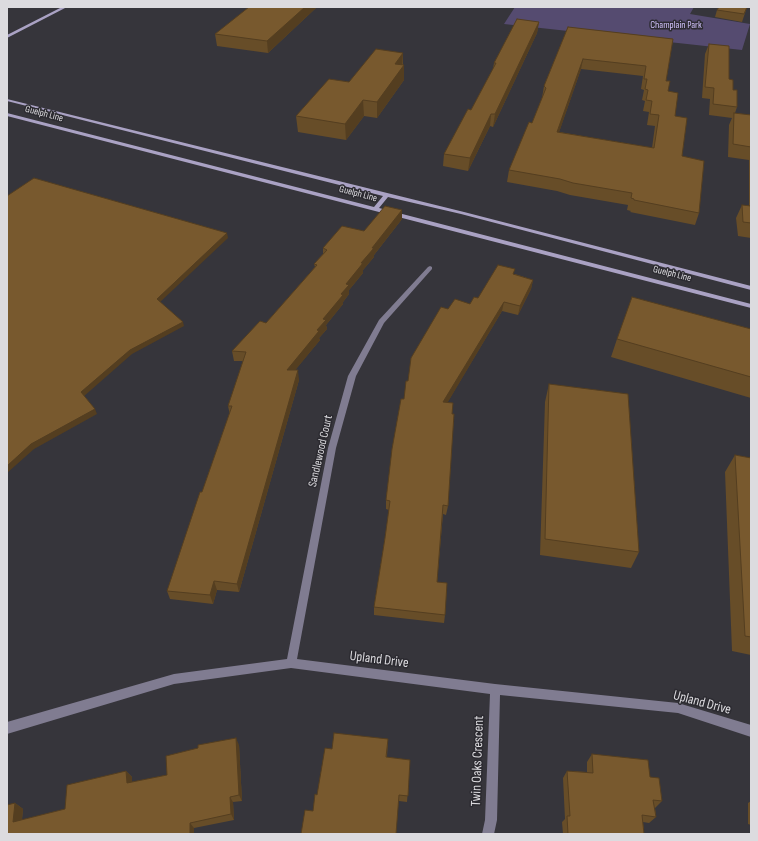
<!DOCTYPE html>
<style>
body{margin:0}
#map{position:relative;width:758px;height:841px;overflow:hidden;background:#36353b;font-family:"Sofia Sans Condensed",sans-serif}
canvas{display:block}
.frame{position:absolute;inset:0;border:8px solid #dcdbdf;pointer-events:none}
</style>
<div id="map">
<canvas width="758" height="841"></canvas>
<div class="frame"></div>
</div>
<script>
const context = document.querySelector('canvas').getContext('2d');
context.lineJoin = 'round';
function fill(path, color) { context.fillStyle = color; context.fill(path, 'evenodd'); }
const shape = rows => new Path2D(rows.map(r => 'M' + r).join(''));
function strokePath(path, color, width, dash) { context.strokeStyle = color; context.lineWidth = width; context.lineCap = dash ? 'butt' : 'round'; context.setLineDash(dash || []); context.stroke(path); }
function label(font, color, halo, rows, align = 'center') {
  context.font = font + ' "Sofia Sans Condensed",sans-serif'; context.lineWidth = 3; context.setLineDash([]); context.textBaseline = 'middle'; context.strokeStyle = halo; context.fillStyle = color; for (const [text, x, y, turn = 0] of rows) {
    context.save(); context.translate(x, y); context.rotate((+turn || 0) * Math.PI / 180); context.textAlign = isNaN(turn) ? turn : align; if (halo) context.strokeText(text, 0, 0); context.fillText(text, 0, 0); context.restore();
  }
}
fill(shape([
 [515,7,694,7,690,14,750,24,742,50,504,24]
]), '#554b70');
fill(shape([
 [430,266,432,267,432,269,384,323,356,376,336,448,297,659,495,684,678,703,751,725,751,737,678,713,500,695,497,820,494,834,482,834,485,820,490,694,291,668,174,684,7,734,7,722,174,674,287,659,328,448,348,376,379,320,428,267,430,266]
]), '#807c91');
fill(shape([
 [62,7,67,7,7,38,7,35,62,7],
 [7,99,464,212,751,286,751,290,461,214,388,197,379,208,751,304,751,308,7,116,7,113,374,207,383,196,7,101,7,99]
]), '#aaa2c4');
fill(shape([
 [317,7,268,53,217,46,215,34],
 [747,7,742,22,715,17,717,10],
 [539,22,537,33,493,127,490,126,468,171,443,166,444,154,471,110,493,69,494,63],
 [568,27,673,39,666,81,668,91,675,116,682,156,699,213,695,225,630,212,631,211,627,210,628,205,570,195,557,191,507,182,509,170,532,123,542,98,544,86],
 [581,69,643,76,641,89,644,90,642,100,645,101,643,111,649,112,647,125,655,126,652,148,559,132],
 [709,44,729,79,733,90,737,107,735,113,751,115,751,238,738,236,736,218,742,205,749,206,749,160,728,157,729,125,732,118,709,115,710,99,702,98,705,54],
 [403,53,403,65,404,80,377,118,364,116,346,140,298,132,296,116,349,82],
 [402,210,402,219,374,255,374,257,363,270,363,273,349,290,349,294,343,302,343,304,326,325,327,329,319,338,320,340,295,370,299,380,239,592,217,590,213,604,170,599,167,591,230,415,228,406,243,361,234,361,232,351,266,323,315,267,314,264,323,254,323,248,364,231],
 [515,274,533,280,531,289,518,315,502,311,447,403,452,414,448,506,446,515,443,514,437,582,445,615,444,623,374,615,374,607,385,538,389,510,386,509,386,500,404,399,408,381,448,309,470,304],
 [751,329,751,398,611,357,617,339],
 [549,384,639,552,631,568,540,555,545,402],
 [735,455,751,458,751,655,732,651,725,472],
 [388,739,387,757,410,760,407,802,399,801,313,811,332,749],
 [239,745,242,801,233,802,234,820,194,828,7,834,15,803,23,809,22,820,65,809,126,771,132,777,132,782,167,775],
 [592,754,650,777,662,801,655,808,656,817,649,823,643,822,644,834,563,834,562,822,565,819,563,778,567,771,587,772,587,762],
 [751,801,751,825,748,824,748,803]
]), '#674d28');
fill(shape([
 [305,7,317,7,268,53,267,41],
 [539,22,537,33,493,127,495,114],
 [403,53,402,68,404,65,404,80,377,118,377,102,395,64],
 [583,59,581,69,555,144,557,132],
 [363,100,364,116,346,140,345,124],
 [491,114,490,126,468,171,470,158],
 [402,210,402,219,374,255,374,257,363,270,363,273,349,290,349,294,343,302,343,304,326,325,327,329,319,338,320,340,288,379,287,370,317,330,323,319,341,294,346,284,372,248],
 [227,233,228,238,158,304,157,299],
 [533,280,531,289,518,315,520,306],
 [504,302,502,311,442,412,443,402],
 [183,322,184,326,132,354,83,397,81,392,130,350],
 [298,370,299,380,239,592,237,584],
 [95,409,97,414,34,449,7,473,7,466,31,444],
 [214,581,217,590,213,604,210,595],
 [236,738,239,745,242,801,239,795],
 [126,771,132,777,132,789,127,783],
 [230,797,233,802,234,820,231,814],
 [15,803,23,809,21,827,13,822],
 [190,823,194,828,194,834,190,834]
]), '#543e20');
const building = shape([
 [249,7,305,7,267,41,215,34,249,7],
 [719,7,747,7,744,14,717,10,719,7],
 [517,19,539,22,495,114,491,114,470,158,444,154,468,109,471,110,496,63,494,63,517,19],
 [568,27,673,39,666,81,670,81,668,91,678,93,675,116,687,118,682,156,704,161,699,213,634,200,634,199,631,198,632,193,573,183,560,179,509,170,529,122,532,123,546,88,544,86,568,27],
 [583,59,646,66,644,79,647,79,645,89,648,90,646,100,652,101,650,114,659,115,654,148,557,132,583,59],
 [709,44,729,46,729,79,733,80,733,90,737,90,737,107,713,104,714,88,705,87,709,44],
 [376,49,403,53,395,64,404,65,377,102,363,100,345,124,296,116,329,79,349,82,376,49],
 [734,113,751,115,751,147,733,144,734,113],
 [34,178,227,233,157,299,183,322,130,350,81,392,95,409,31,444,7,466,7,196,34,178],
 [742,205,751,206,751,223,743,222,742,205],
 [385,206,402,210,372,248,374,248,361,263,363,263,346,284,349,285,341,294,343,295,323,319,326,320,317,330,319,331,287,370,298,370,237,584,214,581,210,595,167,591,200,492,202,492,232,406,228,406,246,352,232,351,260,321,266,323,317,265,314,264,327,250,323,248,342,226,364,231,385,206],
 [498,265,515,269,513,274,533,280,520,306,504,302,443,402,453,403,452,414,454,414,448,506,443,505,437,582,447,583,445,615,374,607,385,538,390,501,386,500,392,449,401,399,404,399,406,381,408,381,411,358,441,307,448,309,455,299,470,304,474,297,478,298,498,265],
 [632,297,751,329,751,377,617,339,632,297],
 [549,384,628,394,639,552,545,539,549,384],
 [735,455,751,458,751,637,745,636,735,455],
 [334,733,388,739,386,757,410,760,408,796,399,795,396,834,301,834,305,810,313,811,315,794,317,795,325,748,332,749,334,733],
 [236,738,239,795,230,797,231,814,190,823,190,834,7,834,7,805,15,803,13,822,65,809,67,785,126,771,127,783,167,775,166,756,198,748,198,745,236,738],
 [592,754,648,760,650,777,659,778,662,801,653,800,656,817,642,815,644,834,568,834,567,816,570,816,567,771,593,773,592,754]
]);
fill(building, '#78592e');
strokePath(building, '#543e20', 1);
label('10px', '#d0c1fb', '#2c2b31', [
 ["Champlain Park",676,25]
]);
label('10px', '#dcdbdf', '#2c2b31', [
 ["Guelph Line",44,114,15],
 ["Guelph Line",358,194,15],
 ["Guelph Line",672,274,14]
]);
label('12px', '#dcdbdf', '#2c2b31', [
 ["Sandlewood Court",321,451,-77]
]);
label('14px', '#dcdbdf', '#2c2b31', [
 ["Upland Drive",379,660,7],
 ["Upland Drive",702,703,15],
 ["Twin Oaks Crescent",478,761,-88]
]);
</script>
